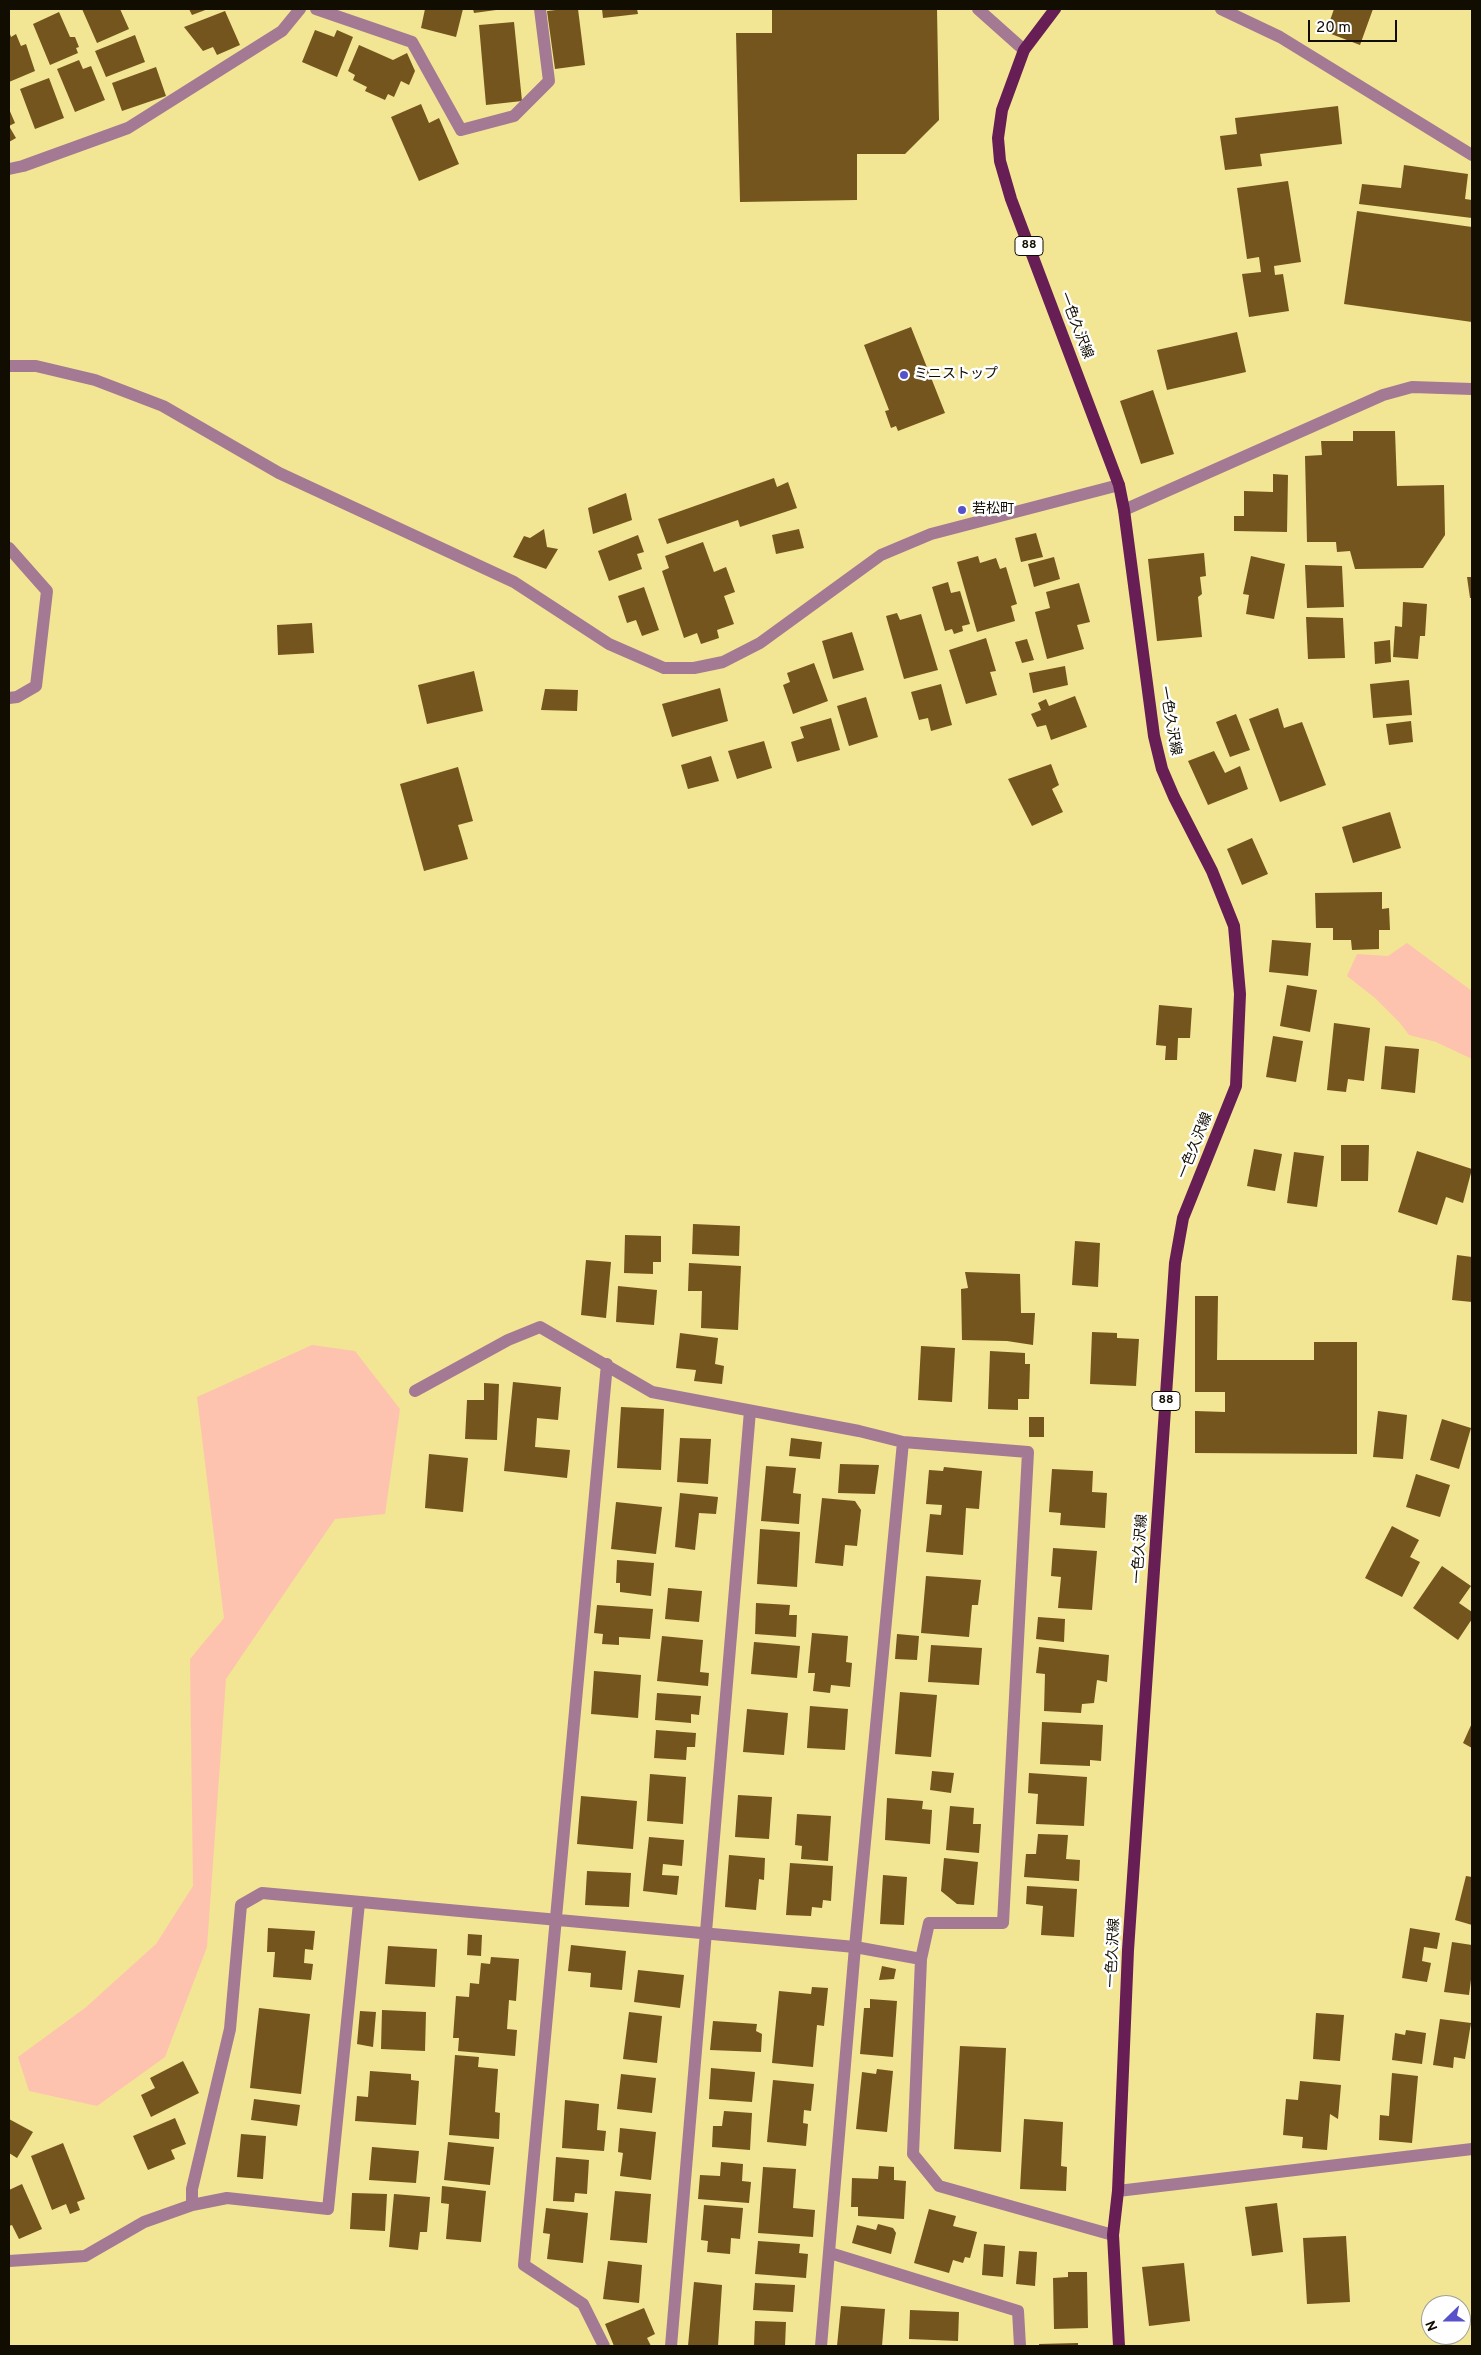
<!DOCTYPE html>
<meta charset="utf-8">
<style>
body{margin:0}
#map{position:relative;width:1481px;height:2355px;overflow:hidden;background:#f2e594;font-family:Overpass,sans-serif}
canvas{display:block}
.frame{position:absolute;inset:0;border:10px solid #110d00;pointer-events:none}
.north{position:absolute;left:1421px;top:2295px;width:50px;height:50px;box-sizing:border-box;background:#fff;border:1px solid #a09e99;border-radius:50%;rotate:248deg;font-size:14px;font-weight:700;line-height:20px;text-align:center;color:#110d00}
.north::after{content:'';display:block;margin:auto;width:18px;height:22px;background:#5852ca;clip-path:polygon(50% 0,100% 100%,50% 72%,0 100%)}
.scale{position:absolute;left:1308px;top:20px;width:89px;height:22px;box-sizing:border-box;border:2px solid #110d00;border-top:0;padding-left:6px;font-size:15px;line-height:18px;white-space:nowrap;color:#110d00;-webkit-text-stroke:4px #fff;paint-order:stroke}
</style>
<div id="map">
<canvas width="1481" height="2355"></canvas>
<div class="frame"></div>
<div class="north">N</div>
<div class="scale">20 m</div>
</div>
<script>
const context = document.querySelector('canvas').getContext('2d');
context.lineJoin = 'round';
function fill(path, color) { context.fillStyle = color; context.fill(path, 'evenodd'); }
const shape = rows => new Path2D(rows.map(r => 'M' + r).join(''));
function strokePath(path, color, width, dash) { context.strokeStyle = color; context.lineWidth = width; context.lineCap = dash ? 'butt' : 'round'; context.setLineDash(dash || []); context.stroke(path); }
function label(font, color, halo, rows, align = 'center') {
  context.font = font + ' Overpass,"Noto Sans JP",sans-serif'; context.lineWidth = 5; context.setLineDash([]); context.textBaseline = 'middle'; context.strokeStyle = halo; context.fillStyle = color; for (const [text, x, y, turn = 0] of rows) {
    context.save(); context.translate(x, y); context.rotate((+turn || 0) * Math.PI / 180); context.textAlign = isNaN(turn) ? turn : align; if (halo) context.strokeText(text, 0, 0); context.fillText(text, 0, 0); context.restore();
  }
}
fill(shape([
 [1407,943,1472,991,1472,1059,1436,1042,1409,1035,1400,1023,1375,998,1347,976,1357,954,1388,956],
 [312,1345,355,1351,400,1409,385,1514,335,1519,226,1679,207,1947,165,2057,97,2106,29,2091,18,2057,85,2008,156,1944,193,1886,190,1659,224,1618,197,1397]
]), '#fec3af');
fill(shape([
 [82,9,120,9,129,29,97,43],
 [189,9,208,9,192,15],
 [425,9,463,9,456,37,421,28],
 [473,9,496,9,496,10,474,13],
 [564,9,578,9,585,65,555,69,547,11],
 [602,9,637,9,638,14,603,18],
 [772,9,937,9,939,120,905,154,857,154,857,200,740,202,736,33,772,33],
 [1334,9,1373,9,1360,45,1326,32],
 [225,11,240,45,217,55,213,47,203,51,184,27],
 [59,12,70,37,75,37,79,47,76,48,78,53,50,65,33,24],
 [514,22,522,101,486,105,479,25],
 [315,30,334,37,337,30,353,37,337,77,302,62],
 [9,31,11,37,16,34,21,46,26,44,35,71,9,82],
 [135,35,145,62,106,77,95,51],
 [359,45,393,60,407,53,415,71,409,85,401,81,394,97,388,94,385,100,365,91,367,87,353,80,355,75,348,71],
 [79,60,83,69,91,66,105,100,75,112,57,69],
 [156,67,166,96,122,111,112,83],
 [49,78,64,118,35,129,20,89],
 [421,104,429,123,439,118,459,164,419,181,391,117],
 [1338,106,1342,144,1260,154,1262,166,1225,170,1220,136,1237,134,1235,118],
 [9,109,15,123,9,126,16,138,9,142],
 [1404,165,1468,174,1465,199,1472,200,1472,218,1359,204,1362,184,1401,188],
 [1288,181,1301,262,1274,266,1275,275,1283,274,1289,311,1249,317,1242,274,1261,272,1259,257,1247,259,1237,188],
 [1357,211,1472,227,1472,322,1344,304],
 [911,327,945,413,898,431,896,426,891,428,885,411,889,410,864,345],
 [1237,332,1246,372,1167,390,1157,350],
 [1153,390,1174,454,1141,464,1120,401],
 [1353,431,1395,431,1397,486,1444,485,1445,535,1423,568,1355,569,1350,551,1337,552,1336,542,1307,542,1305,456,1322,455,1321,441,1353,441],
 [1273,474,1288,475,1287,532,1234,531,1234,516,1244,516,1244,491,1273,492],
 [774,478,777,487,788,482,797,508,740,527,738,520,667,544,658,519],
 [626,493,632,520,593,534,588,508],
 [544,529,547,547,558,549,546,569,513,557,524,536,530,538],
 [799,529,804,548,776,554,772,535],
 [1036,533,1043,557,1021,562,1015,538],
 [638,535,644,552,637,554,642,569,609,581,598,551],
 [703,542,714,572,726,567,735,592,724,596,734,624,717,630,719,638,701,644,697,633,684,638,662,571,669,568,665,556],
 [1204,553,1206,576,1200,577,1202,594,1198,597,1202,637,1157,641,1148,559],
 [978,556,980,563,996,558,1000,569,1006,567,1017,604,1011,606,1015,621,977,632,957,562],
 [1251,556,1285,564,1274,619,1246,614,1249,595,1243,594],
 [1054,557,1060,579,1034,587,1028,564],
 [1305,565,1342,566,1344,607,1307,608],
 [1467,577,1472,577,1472,598,1470,598],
 [948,582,951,593,960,591,970,624,962,626,963,631,954,634,952,629,945,631,932,587],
 [1079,583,1090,622,1077,625,1084,649,1047,659,1035,612,1050,608,1046,592],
 [644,587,659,630,642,636,636,620,627,623,618,596],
 [1403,602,1427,604,1425,636,1420,636,1418,659,1393,657,1395,626,1402,627],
 [897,613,900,620,921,614,938,670,904,679,886,616],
 [1306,617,1343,618,1345,658,1308,659],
 [312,623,314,653,278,655,277,625],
 [852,632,864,670,833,679,822,641],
 [986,638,996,671,990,672,997,695,966,704,949,650],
 [1027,639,1034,660,1022,663,1015,642],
 [1390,640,1391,662,1375,664,1374,642],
 [814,663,828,701,793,714,783,685,790,682,787,673],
 [1065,666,1068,685,1033,693,1029,673],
 [474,671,483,711,427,724,418,685],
 [1409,680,1412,715,1373,718,1370,684],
 [941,684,952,725,931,731,928,718,919,720,911,692],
 [720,688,728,721,672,737,662,704],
 [545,689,578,690,577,711,541,710],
 [1075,696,1087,727,1051,740,1046,725,1037,727,1031,714,1041,710,1038,703,1046,699,1049,706],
 [866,697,878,737,849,746,837,706],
 [1278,708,1284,728,1302,722,1326,785,1280,802,1249,719],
 [1236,714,1250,750,1230,757,1216,722],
 [831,718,840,750,797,762,791,742,804,738,800,727],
 [1411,721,1413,742,1389,745,1386,724],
 [764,741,772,768,737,779,728,751],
 [1214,751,1225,773,1240,766,1248,789,1208,805,1188,761],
 [711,756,719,781,688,789,681,765],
 [1051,764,1059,785,1052,789,1063,812,1032,826,1008,779],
 [458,767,473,821,458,825,468,859,424,871,400,784],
 [1390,812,1401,848,1353,863,1342,827],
 [1252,838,1268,874,1242,885,1227,849],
 [1382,892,1382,909,1389,908,1390,930,1379,930,1379,949,1352,950,1351,940,1333,940,1333,928,1316,928,1315,893],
 [1272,940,1311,943,1308,976,1269,972],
 [1287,985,1317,990,1310,1032,1280,1026],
 [1159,1005,1192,1008,1190,1038,1178,1038,1177,1060,1165,1060,1166,1046,1156,1045],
 [1334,1023,1370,1028,1364,1081,1348,1079,1346,1092,1327,1090],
 [1273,1036,1303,1041,1296,1082,1266,1077],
 [1385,1046,1419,1049,1415,1093,1381,1089],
 [1341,1145,1369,1145,1368,1181,1341,1181],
 [1254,1149,1282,1154,1275,1191,1247,1186],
 [1417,1151,1472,1169,1463,1203,1446,1197,1437,1225,1398,1212],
 [1294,1152,1324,1156,1317,1207,1287,1203],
 [693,1224,740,1226,739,1256,692,1254],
 [625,1235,661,1236,661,1262,653,1262,653,1274,624,1273],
 [1075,1241,1100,1243,1098,1287,1072,1285],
 [1457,1255,1472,1257,1472,1302,1452,1300],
 [586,1260,611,1262,606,1318,581,1315],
 [689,1263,741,1266,738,1330,701,1328,702,1291,688,1291],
 [965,1272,1020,1274,1021,1313,1035,1313,1033,1345,1007,1341,962,1340,961,1289,968,1288],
 [618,1286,657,1290,654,1325,616,1322],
 [1195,1296,1218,1296,1217,1360,1314,1360,1314,1342,1357,1342,1357,1454,1195,1453,1195,1411,1225,1412,1225,1392,1195,1392],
 [1092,1332,1117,1333,1117,1338,1139,1339,1136,1386,1090,1384],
 [680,1333,718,1338,715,1364,724,1366,722,1384,694,1381,696,1370,676,1368],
 [921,1346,955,1348,952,1402,918,1400],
 [990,1351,1025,1353,1025,1364,1030,1364,1029,1399,1018,1399,1018,1410,988,1409],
 [513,1382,561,1387,558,1420,537,1418,535,1447,570,1450,567,1478,504,1471],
 [484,1383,499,1384,497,1440,465,1439,467,1400,484,1400],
 [621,1407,664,1409,661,1470,617,1468],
 [1378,1411,1407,1415,1403,1459,1373,1457],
 [1029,1417,1044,1417,1044,1437,1029,1437],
 [1442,1419,1471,1428,1459,1469,1430,1460],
 [680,1438,711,1439,708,1484,677,1482],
 [791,1438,822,1442,820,1459,789,1456],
 [429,1454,468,1458,463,1512,425,1508],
 [840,1464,879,1465,875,1494,838,1493],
 [766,1466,796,1468,793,1493,801,1494,799,1524,761,1521],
 [944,1467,982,1471,979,1509,966,1508,963,1555,926,1552,930,1514,941,1515,942,1505,926,1504,929,1470,943,1471],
 [1052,1469,1093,1471,1092,1492,1107,1493,1105,1528,1060,1525,1061,1513,1049,1512],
 [1416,1474,1450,1485,1440,1517,1406,1507],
 [680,1493,718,1497,716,1514,699,1513,695,1550,675,1547],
 [822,1498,855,1501,861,1510,857,1546,845,1545,843,1566,815,1563],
 [616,1502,662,1507,656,1554,611,1549],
 [1392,1526,1419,1540,1410,1557,1420,1562,1402,1597,1365,1578],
 [760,1529,800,1532,797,1587,757,1584],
 [1053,1548,1097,1551,1092,1610,1058,1608,1061,1577,1051,1576],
 [617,1560,654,1563,651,1596,620,1592,620,1583,616,1583],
 [1442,1566,1471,1586,1459,1603,1472,1612,1472,1619,1458,1640,1413,1608],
 [926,1576,981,1580,978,1605,972,1605,969,1637,921,1633],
 [668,1588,702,1591,699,1622,665,1619],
 [756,1603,790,1605,789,1615,797,1615,796,1637,755,1634],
 [597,1605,653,1609,650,1639,619,1637,619,1645,602,1644,603,1634,594,1633],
 [1038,1617,1065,1619,1064,1642,1036,1639],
 [812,1633,848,1636,846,1662,852,1663,850,1687,831,1685,830,1693,813,1691,815,1673,808,1673],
 [897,1634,919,1636,917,1660,895,1659],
 [662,1636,703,1640,700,1672,709,1673,708,1686,657,1681],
 [754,1642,800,1646,797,1678,751,1674],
 [931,1645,982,1648,979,1685,928,1682],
 [1039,1647,1109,1655,1107,1682,1097,1680,1094,1703,1082,1704,1081,1713,1044,1711,1045,1674,1036,1673],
 [594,1671,641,1675,638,1718,591,1714],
 [900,1692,937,1695,931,1757,895,1754],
 [657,1693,701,1696,699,1715,691,1714,691,1723,655,1720],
 [810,1706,848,1709,845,1750,807,1748],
 [747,1709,788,1713,784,1755,743,1752],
 [1042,1722,1103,1725,1101,1761,1090,1760,1090,1766,1040,1764],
 [1472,1723,1472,1748,1463,1743],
 [656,1730,696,1733,695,1747,687,1747,686,1760,654,1758],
 [932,1771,954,1773,951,1793,930,1790],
 [1029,1773,1087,1777,1084,1826,1036,1824,1038,1794,1028,1793],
 [650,1774,686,1777,683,1824,647,1821],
 [738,1795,772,1797,769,1839,735,1837],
 [581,1796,637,1801,633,1849,577,1844],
 [887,1798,923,1801,922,1809,932,1810,930,1844,885,1840],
 [950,1806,974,1808,973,1824,981,1824,979,1853,946,1850],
 [797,1814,831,1816,828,1861,801,1859,802,1846,795,1845],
 [1038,1834,1068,1835,1066,1859,1080,1860,1079,1881,1024,1877,1026,1854,1036,1854],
 [649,1837,684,1840,682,1866,663,1864,662,1875,679,1876,677,1895,643,1891],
 [729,1855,765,1858,764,1880,759,1879,756,1910,725,1907],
 [944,1858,978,1862,974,1905,957,1904,941,1891],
 [790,1863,833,1866,831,1901,823,1900,822,1908,812,1907,811,1916,786,1915],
 [587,1871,631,1873,629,1907,585,1905],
 [883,1875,907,1877,904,1925,880,1924],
 [1466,1876,1472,1877,1472,1925,1455,1920],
 [1027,1886,1077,1889,1074,1937,1041,1935,1043,1906,1026,1904],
 [268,1928,315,1931,313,1950,305,1949,304,1963,313,1964,311,1980,273,1977,275,1952,267,1952],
 [1410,1928,1440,1933,1437,1949,1424,1947,1422,1961,1431,1963,1427,1982,1402,1978],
 [468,1934,482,1935,481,1956,467,1955],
 [1452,1942,1472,1945,1472,1972,1469,1995,1444,1992],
 [571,1945,626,1951,622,1990,590,1987,591,1973,568,1971],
 [388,1946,437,1949,435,1987,385,1984],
 [491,1957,519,1959,516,2001,509,2000,507,2029,517,2030,515,2056,458,2051,459,2038,453,2038,456,1996,469,1997,470,1983,479,1984,481,1963,490,1964],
 [882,1966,896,1969,894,1979,879,1980],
 [638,1970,684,1975,680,2008,634,2002],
 [812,1987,828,1988,824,2026,817,2025,813,2067,772,2063,779,1991,811,1994],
 [870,1999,897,2001,893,2057,860,2054,864,2008,870,2008],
 [259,2008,310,2014,301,2094,250,2088],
 [382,2010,426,2012,425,2051,381,2049],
 [360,2011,376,2012,373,2047,357,2044],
 [629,2012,662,2016,657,2063,623,2059],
 [1316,2013,1344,2015,1340,2061,1313,2059],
 [1440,2019,1471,2023,1465,2059,1454,2057,1453,2068,1433,2065],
 [713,2021,757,2024,756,2031,762,2034,761,2052,710,2050],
 [1406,2030,1426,2033,1422,2064,1392,2060,1395,2033,1405,2035],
 [960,2046,1006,2048,1001,2152,954,2149],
 [455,2055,479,2057,478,2067,498,2069,495,2112,500,2113,499,2139,449,2135],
 [183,2061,199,2093,151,2117,141,2095,155,2088,150,2078],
 [711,2068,755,2072,752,2102,709,2099],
 [877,2069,893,2071,887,2132,856,2129,862,2072,876,2074],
 [370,2071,411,2074,411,2080,419,2081,416,2125,355,2121,357,2096,368,2097],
 [1392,2073,1418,2076,1412,2143,1379,2140,1380,2115,1389,2116],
 [621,2074,656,2078,652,2113,617,2109],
 [773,2080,814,2084,811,2111,804,2110,803,2123,808,2124,806,2146,767,2142],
 [1300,2081,1341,2085,1338,2119,1330,2114,1327,2150,1302,2148,1303,2137,1283,2135,1286,2099,1298,2100],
 [254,2099,300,2105,297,2126,251,2120],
 [565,2100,599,2104,597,2130,606,2131,604,2151,562,2148],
 [724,2111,752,2113,750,2150,712,2147,713,2126,722,2126],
 [175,2118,186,2144,171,2150,175,2159,148,2170,133,2136],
 [9,2119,33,2132,17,2158,9,2153],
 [1024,2119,1063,2122,1061,2166,1067,2167,1066,2191,1020,2189],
 [620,2128,656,2132,651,2180,620,2176,623,2153,618,2152],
 [241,2134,266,2136,263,2179,237,2177],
 [448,2142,494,2147,490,2185,444,2180],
 [63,2143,85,2199,77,2202,80,2210,70,2214,66,2204,52,2210,31,2156],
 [372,2147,419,2151,416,2183,369,2180],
 [556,2157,589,2160,587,2194,575,2193,574,2202,553,2201],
 [721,2162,743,2164,742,2181,751,2182,749,2203,698,2199,700,2175,720,2176],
 [879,2166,894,2167,894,2180,906,2181,904,2219,858,2216,858,2207,851,2207,852,2178,878,2179],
 [763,2167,796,2169,793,2208,815,2210,813,2237,758,2233],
 [22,2184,42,2229,19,2239,12,2225,9,2226,9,2190],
 [442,2186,486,2191,481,2242,446,2239,449,2204,441,2203],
 [615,2191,651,2194,647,2243,610,2240],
 [352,2193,387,2194,385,2231,350,2229],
 [394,2194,430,2197,427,2232,420,2232,418,2250,389,2247],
 [1277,2203,1283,2252,1252,2256,1245,2207],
 [704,2205,743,2208,740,2239,731,2238,730,2254,707,2252,708,2241,701,2240],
 [546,2208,588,2213,583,2263,547,2259,550,2234,543,2233],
 [929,2209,956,2216,953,2226,977,2232,970,2258,965,2257,963,2263,953,2260,949,2273,914,2263],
 [878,2224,893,2228,896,2233,891,2254,852,2243,857,2225,876,2230],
 [1346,2236,1350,2302,1307,2304,1303,2238],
 [758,2241,800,2244,799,2253,808,2254,806,2278,755,2274],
 [984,2244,1005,2246,1003,2277,982,2275],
 [1019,2251,1037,2252,1035,2286,1016,2284],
 [608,2261,642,2265,639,2303,603,2299],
 [1184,2263,1190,2321,1149,2326,1142,2267],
 [1068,2272,1087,2272,1088,2328,1054,2329,1053,2278,1068,2277],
 [694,2282,722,2285,718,2346,688,2346],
 [755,2283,795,2285,793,2312,753,2310],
 [841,2306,885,2309,882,2346,837,2346],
 [644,2308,655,2334,647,2338,651,2346,614,2346,605,2324],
 [910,2310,959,2312,958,2341,909,2339],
 [755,2321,786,2322,785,2346,754,2346],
 [1078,2343,1078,2346,1039,2346,1039,2344]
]), '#73551d');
strokePath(shape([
 [316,9,412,42,461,130,514,116,549,81,540,9],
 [978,9,1024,50],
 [1221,9,1280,37,1472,155],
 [9,169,23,166,128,128,282,31,300,9],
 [9,366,36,366,95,380,163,406,279,473,514,582,609,644,664,668,694,668,723,662,760,643,881,555,931,534,1119,485],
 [1124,510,1383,395,1412,387,1472,389],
 [9,548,47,591,36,686,17,697,9,698],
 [415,1391,508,1340,540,1327,652,1392,859,1431,903,1442,1028,1452,1003,1923,929,1923,921,1959],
 [1118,2191,1472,2149],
 [192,2205,192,2189,230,2029,241,1905,262,1893,855,1947,921,1959,913,2154,939,2186,1113,2235],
 [830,2253,1018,2311,1020,2346],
 [9,2261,85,2256,144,2222,192,2205,227,2198,328,2209,359,1903],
 [604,2346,583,2304,524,2265,607,1364],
 [671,2346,750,1411],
 [821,2346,855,1947,903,1442]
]), '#a37994', 12);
strokePath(shape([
 [1055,9,1024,50,1002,110,998,138,1000,161,1011,199,1119,485,1124,510,1154,736,1162,769,1174,797,1212,871,1234,926,1240,994,1236,1086,1183,1218,1175,1263,1128,1950,1118,2191,1113,2235,1119,2346]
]), '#671e54', 12);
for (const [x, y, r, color] of [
 [904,375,5,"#5852ca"],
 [962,510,5,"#5852ca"]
]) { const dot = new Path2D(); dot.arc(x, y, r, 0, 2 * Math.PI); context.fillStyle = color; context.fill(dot); strokePath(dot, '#fff', 2); }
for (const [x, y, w] of [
 [1029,246,28],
 [1166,1401,28]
]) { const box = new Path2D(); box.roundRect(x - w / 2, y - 9.5, w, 19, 4); context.fillStyle = '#fff'; context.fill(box); strokePath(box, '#110d00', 1); }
label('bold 12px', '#110d00', null, [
 ["88",1029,246],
 ["88",1166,1401]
]);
label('14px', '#110d00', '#fff', [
 ["一色久沢線",1075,326,69],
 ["一色久沢線",1169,721,80],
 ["一色久沢線",1196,1146,-68],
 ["一色久沢線",1141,1549,-86],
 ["一色久沢線",1114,1953,-87]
]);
label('14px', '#110d00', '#fff', [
 ["ミニストップ",914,375],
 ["若松町",972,510]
], 'left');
</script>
